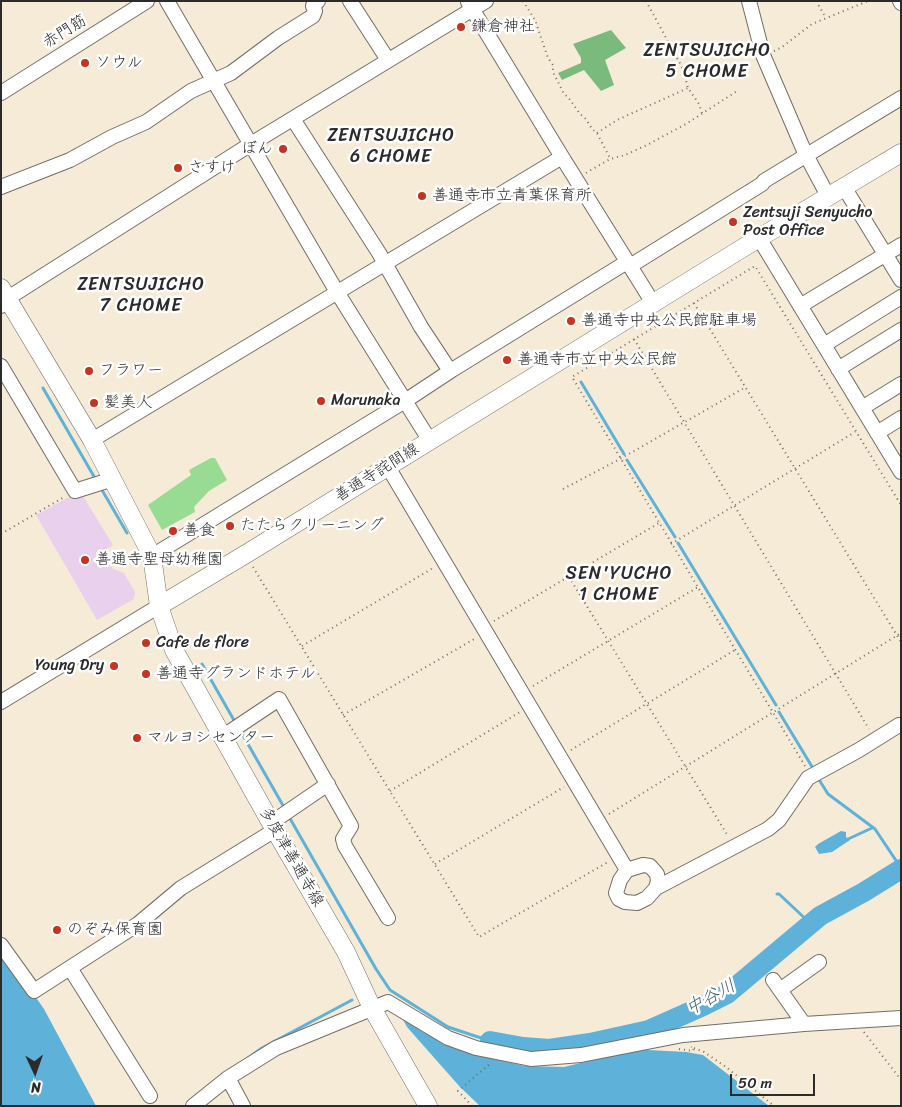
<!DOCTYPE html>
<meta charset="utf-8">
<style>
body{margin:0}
#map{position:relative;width:902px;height:1107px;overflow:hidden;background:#f6ebd6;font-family:Sriracha,sans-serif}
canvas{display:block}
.frame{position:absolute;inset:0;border:2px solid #2b2b2b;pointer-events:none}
.north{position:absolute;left:10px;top:1047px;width:50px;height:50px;-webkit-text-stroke:4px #fff;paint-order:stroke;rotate:177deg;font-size:14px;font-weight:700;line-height:20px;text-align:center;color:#2b2b2b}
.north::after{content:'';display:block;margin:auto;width:18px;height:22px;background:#2b2b2b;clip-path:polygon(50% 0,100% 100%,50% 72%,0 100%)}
.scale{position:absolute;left:730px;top:1074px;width:85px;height:22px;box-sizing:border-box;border:2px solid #2b2b2b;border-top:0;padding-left:6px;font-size:15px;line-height:18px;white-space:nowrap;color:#2b2b2b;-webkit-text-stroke:4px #fff;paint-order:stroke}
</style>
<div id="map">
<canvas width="902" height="1107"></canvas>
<div class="frame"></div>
<div class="north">N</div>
<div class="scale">50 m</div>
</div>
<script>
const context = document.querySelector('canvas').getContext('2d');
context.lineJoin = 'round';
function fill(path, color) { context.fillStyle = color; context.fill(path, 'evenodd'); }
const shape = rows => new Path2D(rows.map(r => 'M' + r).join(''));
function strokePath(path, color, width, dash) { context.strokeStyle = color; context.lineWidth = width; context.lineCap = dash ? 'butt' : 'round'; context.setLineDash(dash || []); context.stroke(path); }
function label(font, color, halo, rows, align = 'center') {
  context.font = font + ' Sriracha,"Klee One",sans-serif'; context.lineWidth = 5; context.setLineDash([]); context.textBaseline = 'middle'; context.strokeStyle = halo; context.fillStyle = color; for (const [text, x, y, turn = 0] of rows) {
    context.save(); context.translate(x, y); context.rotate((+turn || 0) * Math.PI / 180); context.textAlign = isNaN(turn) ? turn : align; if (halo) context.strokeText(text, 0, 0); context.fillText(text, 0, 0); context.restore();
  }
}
fill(shape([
 [80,491,113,545,103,551,113,569,124,573,135,592,134,599,97,620,36,515]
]), '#e9d1ed');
fill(shape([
 [211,458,215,458,227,480,209,491,194,507,195,512,162,530,148,505,191,475,189,470]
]), '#98db93');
fill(shape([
 [611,30,626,48,605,60,614,85,601,91,584,70,562,80,558,73,581,63,581,58,573,44]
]), '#7abb7d');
fill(shape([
 [841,831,846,832,846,837,850,840,832,852,819,854,815,847,818,844],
 [1,948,44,1009,96,1106,1,1106],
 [400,1014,407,1017,421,1031,441,1041,481,1056,525,1066,564,1067,647,1047,648,1050,686,1052,703,1055,769,1106,480,1106,460,1087,407,1027]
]), '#5eb2da');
strokePath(shape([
 [581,382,624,454],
 [43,388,96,480],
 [627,460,675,537],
 [102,490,127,533],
 [678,543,776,705],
 [202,664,235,722],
 [779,712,814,770],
 [240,730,285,809],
 [818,778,828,794,875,829,901,868],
 [288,815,376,969,390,990,448,1027,490,1041],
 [846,840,872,828],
 [777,894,779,894,811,924],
 [248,1058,262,1048,352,1000]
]), '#5eb2da', 3);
strokePath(shape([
 [490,1041,523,1047,549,1049,590,1043,649,1030,703,1006,727,994,820,916,864,892,901,869]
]), '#5eb2da', 20);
const minor = shape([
 [167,1,337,292,430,441],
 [350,1,388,60],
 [749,1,763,55,805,153,828,196],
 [900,1,901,3],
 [468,2,562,157,653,303],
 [1,93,147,1],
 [293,119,379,253,421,327,450,371],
 [1,187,70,160,112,137,146,122,191,91,231,73,278,38,313,16,315,11,313,6,318,1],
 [844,187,901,280],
 [759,238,901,472],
 [630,266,762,184,764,181,901,98],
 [1,306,8,298,251,144,486,1],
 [800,306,901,245],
 [824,345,901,297],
 [1,366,75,491,113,479],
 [838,369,901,330],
 [862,408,901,384],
 [877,433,901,418],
 [92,440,562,157],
 [388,467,627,870,643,865,650,866,657,874,658,881,656,888,647,898,637,903,625,902,619,899,616,893,620,880,627,870],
 [152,556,405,401,452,370,627,262],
 [1,702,159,606],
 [222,737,279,699,351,826,343,839,345,846,388,918],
 [271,823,328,784],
 [656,888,768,829,779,820,808,778,859,750,899,725,901,726],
 [1,945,34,991,138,924,181,888,275,830],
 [70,968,150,1096],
 [773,980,804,1024],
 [780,990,819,962],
 [228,1078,243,1106],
 [193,1106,228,1078,276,1048,388,1002,448,1038,476,1048,531,1059,581,1055,683,1035,804,1024,901,1018]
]);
const major = shape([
 [1,288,92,440,152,556,159,606,174,650,275,830,346,952,372,1008,428,1106],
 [159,606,246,554,759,238,901,153]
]);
strokePath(minor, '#726e67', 16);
strokePath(major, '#726e67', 19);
strokePath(shape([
 [523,1,535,20,548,58,553,65,553,72,564,94,568,97,580,114,586,119,592,129,597,133,610,158],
 [646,1,683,69,688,88,699,104,702,113],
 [816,1,826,18],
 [774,51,782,47,812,24,868,1],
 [597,133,617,120,688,88],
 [586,173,610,159,625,155,647,145,686,124,737,91],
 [694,303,901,642],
 [634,339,869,729],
 [563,489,620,459,746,387],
 [1,534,64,497],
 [671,544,855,432],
 [253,567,479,937,608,862],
 [569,577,728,836],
 [494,621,659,523],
 [302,646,433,568],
 [533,686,698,587],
 [343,715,476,638],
 [571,750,735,650],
 [805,766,572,377,755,266,901,505],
 [390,791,520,712],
 [609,814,901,633],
 [435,864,564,787],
 [864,1032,901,1080],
 [694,1048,704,1052,726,1067,774,1106],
 [679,1049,693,1051,694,1048,691,1047],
 [472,1106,458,1091,491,1063]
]), '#726e67', 2, [1, 4]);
strokePath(minor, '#fff', 14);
strokePath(major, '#fff', 18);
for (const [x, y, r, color] of [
 [461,27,5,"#c8321e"],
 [85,63,5,"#c8321e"],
 [283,149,5,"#c8321e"],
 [178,168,5,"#c8321e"],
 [422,196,5,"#c8321e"],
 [733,222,5,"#c8321e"],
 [571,321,5,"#c8321e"],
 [507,360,5,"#c8321e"],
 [89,371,5,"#c8321e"],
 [321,401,5,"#c8321e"],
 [94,403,5,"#c8321e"],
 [230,526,5,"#c8321e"],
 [173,531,5,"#c8321e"],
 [85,560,5,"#c8321e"],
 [146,643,5,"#c8321e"],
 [114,666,5,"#c8321e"],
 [146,674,5,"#c8321e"],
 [137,738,5,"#c8321e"],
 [57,930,5,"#c8321e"]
]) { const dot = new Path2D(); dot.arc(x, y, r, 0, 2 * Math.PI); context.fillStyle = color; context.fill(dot); strokePath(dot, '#fff', 2); }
label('16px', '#2b2b2b', '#fff', [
 ["鎌倉神社",471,27],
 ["ソウル",95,63],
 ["ぼん",273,149,"right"],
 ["さすけ",188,168],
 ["善通寺市立青葉保育所",432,196],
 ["Zentsuji Senyucho",743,213],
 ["Post Office",743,231],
 ["善通寺中央公民館駐車場",581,321],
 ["善通寺市立中央公民館",517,360],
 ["フラワー",99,371],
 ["Marunaka",331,401],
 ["髪美人",104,403],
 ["たたらクリーニング",240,526],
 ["善食",183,531],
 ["善通寺聖母幼稚園",95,560],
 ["Cafe de flore",156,643],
 ["Young Dry",104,666,"right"],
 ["善通寺グランドホテル",156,674],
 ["マルヨシセンター",147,738],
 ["のぞみ保育園",67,930]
], 'left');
label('16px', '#2b2b2b', '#fff', [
 ["赤門筋",65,32,-32],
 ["善通寺詫間線",377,473,-32],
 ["多度津善通寺線",291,857,60]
]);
context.letterSpacing = '1px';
label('18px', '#2b2b2b', '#fff', [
 ["ZENTSUJICHO",707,51],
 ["5 CHOME",707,72],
 ["ZENTSUJICHO",391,136],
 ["6 CHOME",391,157],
 ["ZENTSUJICHO",141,285],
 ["7 CHOME",141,306],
 ["SEN'YUCHO",619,574],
 ["1 CHOME",619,595]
]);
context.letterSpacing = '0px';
label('italic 18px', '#3f6171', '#fff', [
 ["中谷川",711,998,-29]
]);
</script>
